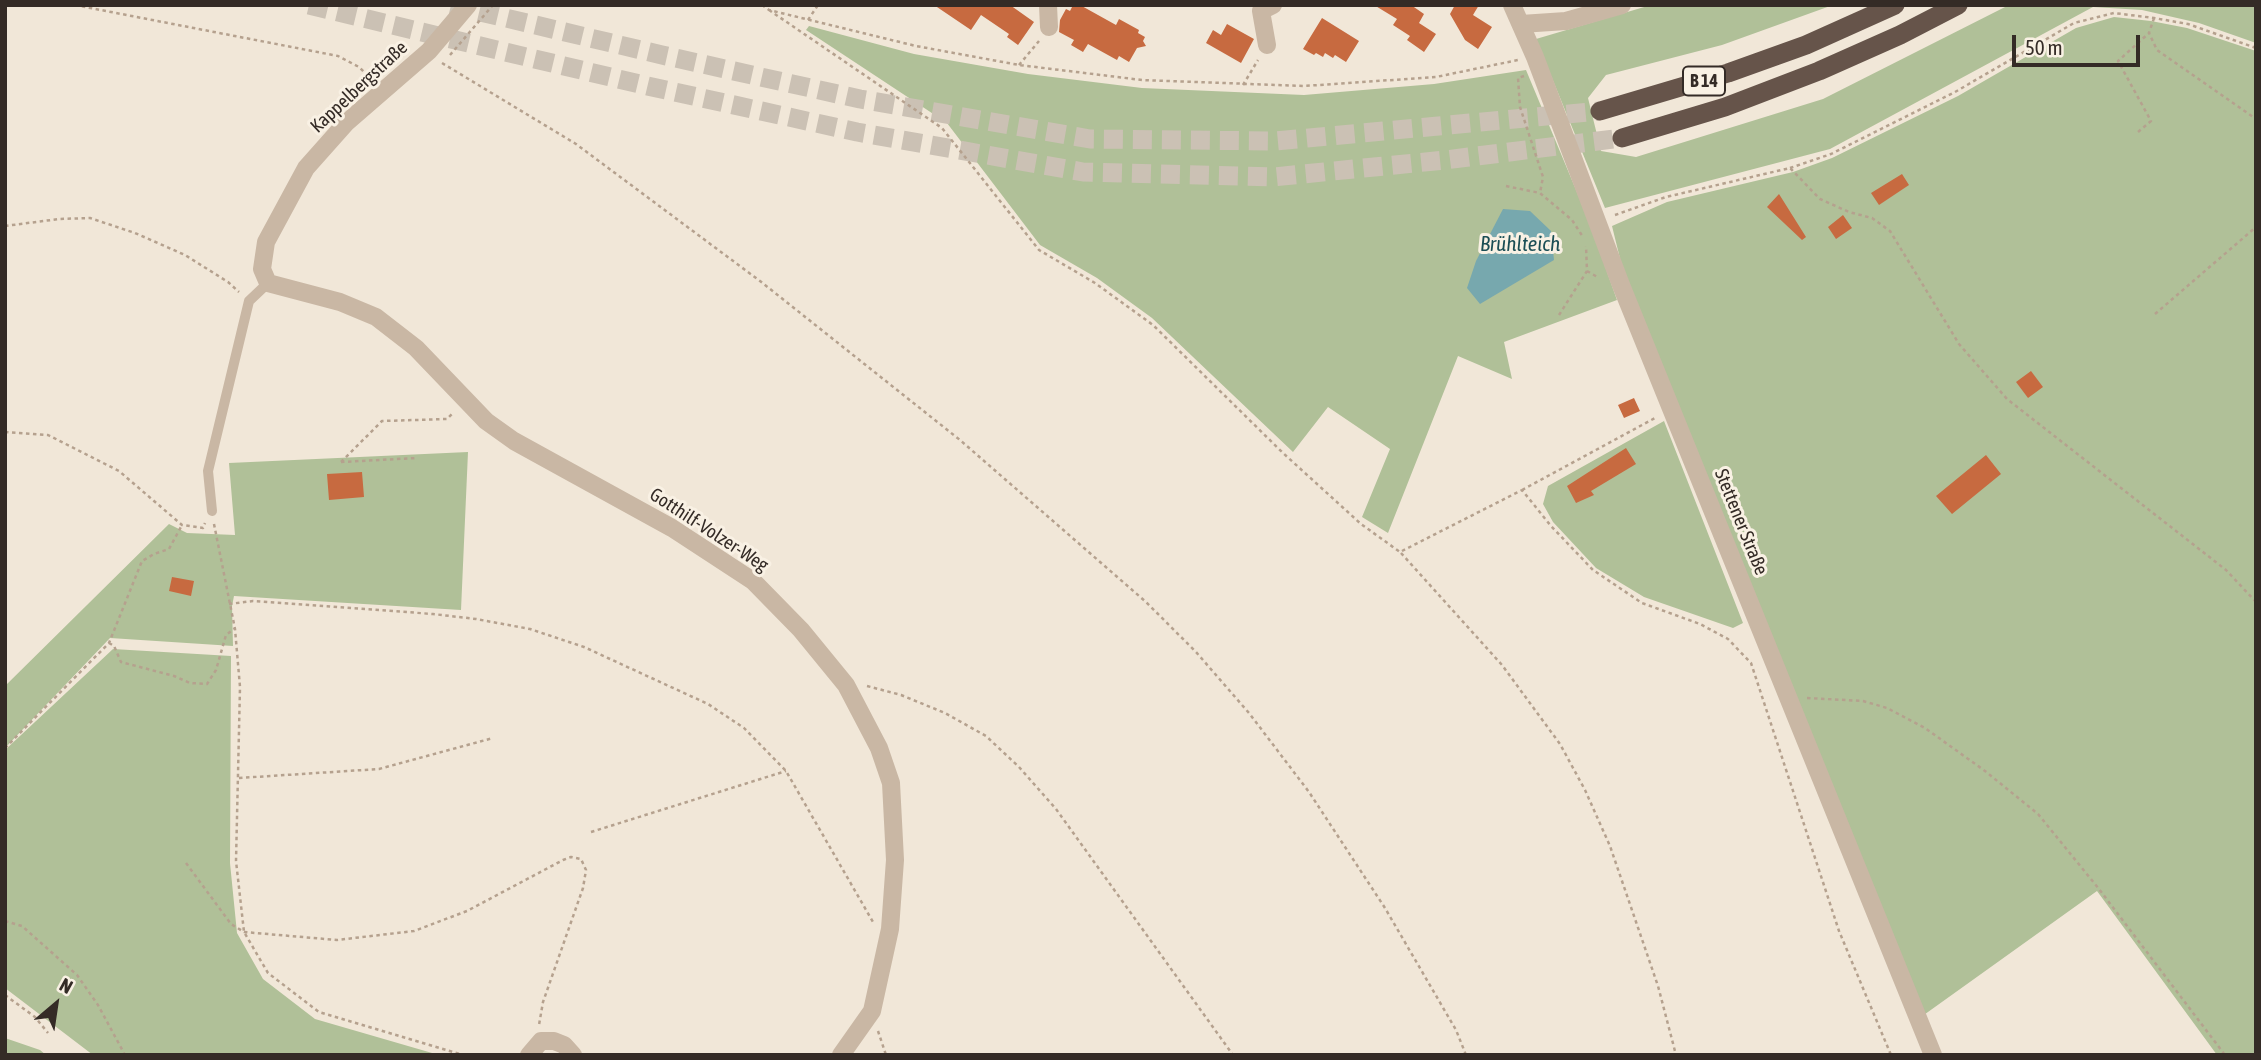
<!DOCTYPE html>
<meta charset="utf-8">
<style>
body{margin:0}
#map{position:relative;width:2261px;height:1060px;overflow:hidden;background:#f1e7d8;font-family:"Asap Condensed",sans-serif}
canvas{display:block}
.frame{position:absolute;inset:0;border:7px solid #342b26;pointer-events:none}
.north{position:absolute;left:21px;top:969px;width:70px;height:70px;-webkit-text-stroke:5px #f9f1e4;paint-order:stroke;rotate:29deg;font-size:19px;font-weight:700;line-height:28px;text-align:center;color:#342b26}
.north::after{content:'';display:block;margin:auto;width:24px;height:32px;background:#342b26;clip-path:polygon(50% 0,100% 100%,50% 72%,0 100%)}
.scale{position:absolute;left:2012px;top:35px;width:128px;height:32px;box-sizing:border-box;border:4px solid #342b26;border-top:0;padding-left:9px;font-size:21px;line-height:24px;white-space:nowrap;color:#342b26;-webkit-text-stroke:5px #f9f1e4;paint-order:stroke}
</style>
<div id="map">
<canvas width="2261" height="1060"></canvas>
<div class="frame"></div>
<div class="north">N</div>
<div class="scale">50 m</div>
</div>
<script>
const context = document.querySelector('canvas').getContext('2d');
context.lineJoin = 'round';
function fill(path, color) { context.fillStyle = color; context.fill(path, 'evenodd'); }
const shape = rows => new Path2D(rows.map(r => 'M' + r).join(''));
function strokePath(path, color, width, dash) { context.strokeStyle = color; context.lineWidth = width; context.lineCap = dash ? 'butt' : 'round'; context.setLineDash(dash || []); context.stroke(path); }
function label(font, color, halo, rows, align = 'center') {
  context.font = font + ' "Asap Condensed",sans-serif'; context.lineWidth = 6; context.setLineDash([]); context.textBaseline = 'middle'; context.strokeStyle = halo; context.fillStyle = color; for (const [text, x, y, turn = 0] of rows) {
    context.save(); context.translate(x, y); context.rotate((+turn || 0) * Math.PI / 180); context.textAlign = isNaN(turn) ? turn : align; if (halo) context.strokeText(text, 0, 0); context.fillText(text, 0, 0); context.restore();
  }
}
fill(shape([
 [1651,5,1833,5,1722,45,1606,75,1588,98,1601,151,1636,157,1823,99,2009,5,2256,5,2256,43,2199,23,2142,10,2093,7,1830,149,1605,208,1536,39],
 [2114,17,2151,21,2187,28,2256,51,2256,1055,2217,1055,2097,891,1921,1017,1627,287,1612,226,1667,202,1793,172,1832,158,1958,96,2076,28],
 [809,26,914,54,1028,74,1142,88,1304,95,1434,84,1526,70,1589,221,1617,300,1504,342,1512,379,1458,356,1388,533,1362,517,1390,449,1328,407,1293,452,1152,318,1097,278,1040,245,947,123,806,30],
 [1664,421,1743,623,1733,628,1644,597,1596,568,1553,522,1543,504,1548,486],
 [468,452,461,610,234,596,232,606,233,646,110,638,5,748,5,686,169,524,187,533,235,535,229,463],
 [113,649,231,656,230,863,237,933,263,979,315,1019,439,1055,93,1055,5,988,5,750],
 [5,1038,40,1050,46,1055,5,1055]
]), '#b0c098');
fill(shape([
 [1503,209,1530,211,1551,231,1554,260,1480,304,1467,288,1476,261]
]), '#77a8ae');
fill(shape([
 [934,5,1010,5,1034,22,1018,45,1007,37,1009,34,981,15,971,30],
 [1073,5,1080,5,1116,25,1119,19,1139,30,1138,33,1145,37,1143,41,1146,46,1137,48,1129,62,1119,56,1117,60,1088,44,1083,52,1071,45,1074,40,1059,32,1060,20,1066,9,1070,11],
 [1374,5,1411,5,1424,14,1419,23,1436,34,1424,52,1407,40,1410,36,1393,25,1397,19],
 [1455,5,1479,5,1473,15,1492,27,1478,49,1465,40,1450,14],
 [1322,18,1359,41,1346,62,1335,55,1333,58,1325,53,1323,57,1316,53,1314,55,1303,49],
 [1227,24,1254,39,1241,63,1206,43,1213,30,1221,35],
 [1902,174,1909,185,1879,205,1871,193],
 [1779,194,1806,237,1802,240,1767,207],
 [1843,215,1852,228,1836,239,1828,227],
 [2031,371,2043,387,2028,398,2016,382],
 [1634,398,1640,411,1624,418,1618,405],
 [1626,448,1636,464,1591,491,1594,495,1576,503,1567,486],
 [1986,455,2001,474,1952,514,1936,496],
 [362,472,364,497,329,500,327,474],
 [172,577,194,581,191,596,169,591]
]), '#c76a40');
strokePath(shape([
 [309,5,652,87,857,132,1083,172,1273,177,1445,160,1622,138],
 [451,5,662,55,860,99,1090,139,1276,141,1600,111]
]), '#cbc1b4', 19, [19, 10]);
strokePath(shape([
 [75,5,338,56,359,67,372,80],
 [762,5,769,10,916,46,1019,65,1142,80,1304,86,1436,77,1518,60],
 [769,10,942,128,1039,250,1095,283,1153,325,1283,453,1361,524,1400,552,1522,490,1551,526,1593,570,1642,603,1700,624,1728,639,1751,663,1839,931,1891,1055],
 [2154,18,2149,33,2157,50,2256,119],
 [808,20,818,5],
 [450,55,493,5],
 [442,63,576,144,760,281,960,440,1146,602,1196,652,1249,713,1309,792,1385,908,1456,1030,1466,1055],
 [1019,65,1039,41],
 [1524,76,1518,78,1520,107,1543,177,1540,193],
 [1243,85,1258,60],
 [2138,132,2151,121,2118,61,2149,33],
 [1790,168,1831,154,1955,92,2074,23,2114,13,2154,18,2188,24,2256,48],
 [1506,186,1540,193,1572,220,1583,237],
 [1615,215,1666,197,1790,168,1820,199,1849,212,1872,218,1890,231,1959,344,2007,399,2226,570,2256,602],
 [5,226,59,219,90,218,135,233,185,255,228,282,239,292],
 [1587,271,1599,278],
 [2155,314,2256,227],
 [1559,315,1587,271,1586,246],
 [5,432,48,435,119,471,182,525,203,528,205,523],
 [341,462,382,421,447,419,454,412],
 [341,462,417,458],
 [1522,490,1655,418],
 [214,524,235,629,240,687,236,861,244,932,268,973,319,1012,463,1055],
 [1401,553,1502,665,1560,744,1585,790,1610,846,1658,986,1676,1055],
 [229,604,253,601,433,614,476,619,530,629,584,647,708,704,744,728,786,771,873,922],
 [109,643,114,646,121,662,174,676,190,683,207,684,216,670,226,635,234,629],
 [867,686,901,695,945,713,986,736,1019,767,1056,809,1233,1055],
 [1807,698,1863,701,1887,708,1925,728,1985,771,2038,814,2099,889,2225,1055],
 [5,748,109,643,142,561,154,554,169,549,182,525],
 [239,778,379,769,493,738],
 [591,832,786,771],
 [186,863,231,924,244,932,337,940,414,931,467,911,563,860,571,857,581,859,586,870,583,888,543,1002,539,1025],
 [5,921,22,926,77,975,98,1005,125,1055],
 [5,995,35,1017,48,1033],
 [878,1031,886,1055]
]), '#b5a18e', 2.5, [3.5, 3.5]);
strokePath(shape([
 [212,511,208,471,249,301,268,283]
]), '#c9b7a4', 10);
strokePath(shape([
 [468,5,429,51,346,123,306,168,266,242,262,269,268,283,340,302,376,317,416,348,486,421,514,441,672,528,753,581,801,630,846,685,879,748,891,783,895,860,890,929,872,1011,841,1055],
 [1048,5,1049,27],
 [1512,5,1535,57,1621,285,1933,1055],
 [1521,24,1566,21,1622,5],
 [1267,45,1261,11,1273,5],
 [529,1055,541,1041,554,1041,564,1045,573,1055]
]), '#c9b7a4', 18);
strokePath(shape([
 [1600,111,1728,73,1806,45,1895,5],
 [1622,138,1725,107,1819,71,1900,35,1958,5]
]), '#66544a', 19);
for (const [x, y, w] of [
 [1704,81,42]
]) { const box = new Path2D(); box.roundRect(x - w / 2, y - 14.5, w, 29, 5); context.fillStyle = '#f9f1e4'; context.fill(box); strokePath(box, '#342b26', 2); }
label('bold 18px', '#342b26', null, [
 ["B 14",1704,81]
]);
label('19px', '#342b26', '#f9f1e4', [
 ["Kappelbergstraße",359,87,-43],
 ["Stettener Straße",1741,522,68],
 ["Gotthilf-Volzer-Weg",709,530,33]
]);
label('italic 21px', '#1b4e55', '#f9f1e4', [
 ["Brühlteich",1520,244]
]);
</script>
